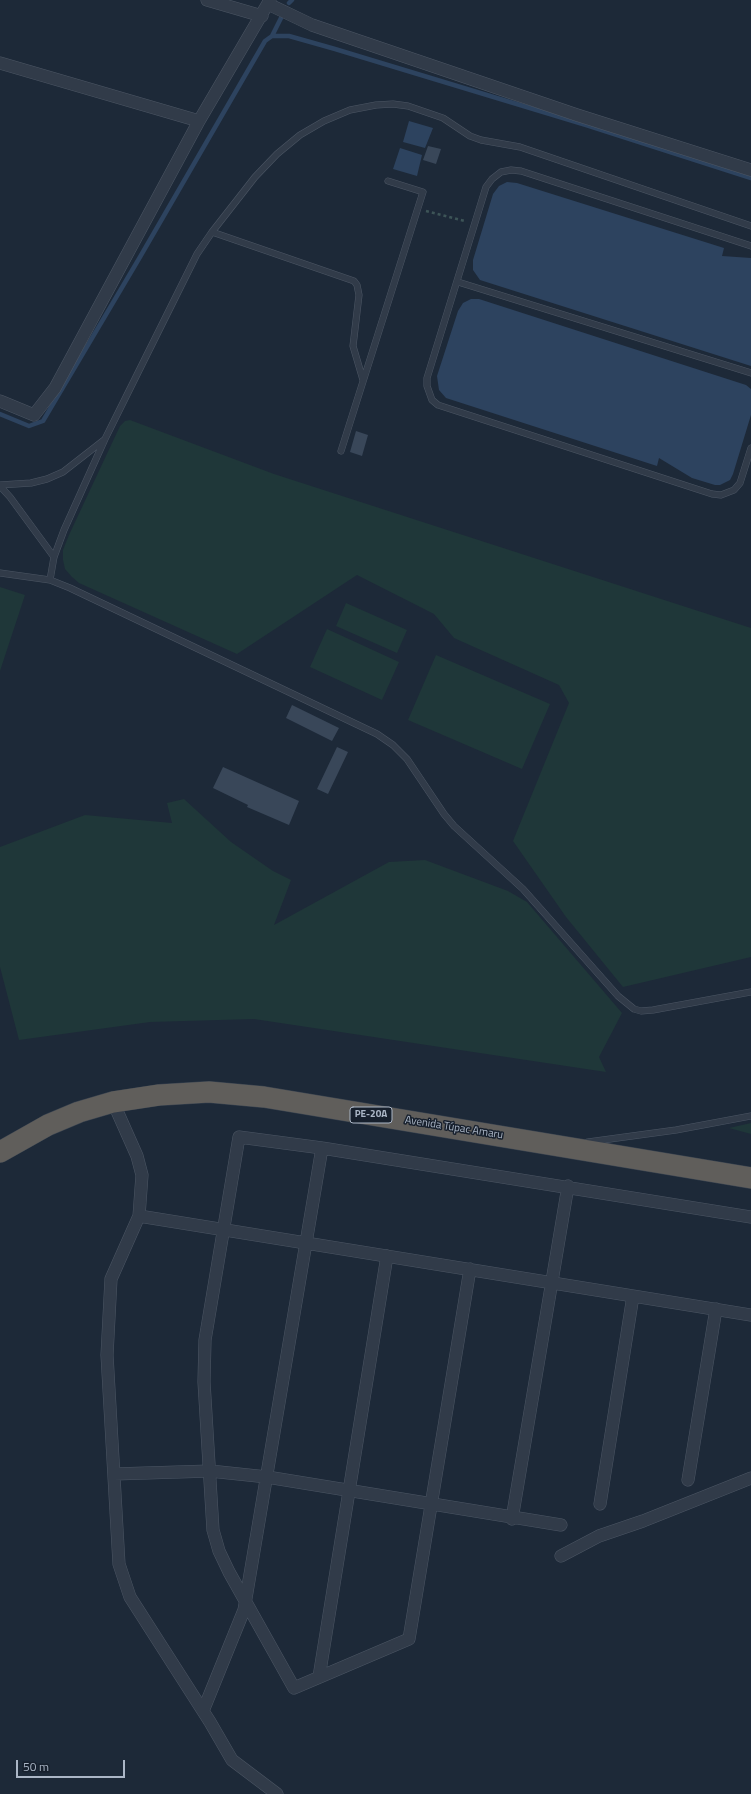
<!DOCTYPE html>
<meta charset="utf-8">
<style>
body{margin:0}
#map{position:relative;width:751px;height:1794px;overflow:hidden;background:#1d2938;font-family:"Titillium Web",sans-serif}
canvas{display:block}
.scale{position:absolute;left:16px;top:1760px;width:109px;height:18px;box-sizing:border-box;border:2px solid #abb6c6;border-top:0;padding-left:5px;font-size:12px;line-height:14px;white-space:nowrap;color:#abb6c6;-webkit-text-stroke:3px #17202d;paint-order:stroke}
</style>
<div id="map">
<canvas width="751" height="1794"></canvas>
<div class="scale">50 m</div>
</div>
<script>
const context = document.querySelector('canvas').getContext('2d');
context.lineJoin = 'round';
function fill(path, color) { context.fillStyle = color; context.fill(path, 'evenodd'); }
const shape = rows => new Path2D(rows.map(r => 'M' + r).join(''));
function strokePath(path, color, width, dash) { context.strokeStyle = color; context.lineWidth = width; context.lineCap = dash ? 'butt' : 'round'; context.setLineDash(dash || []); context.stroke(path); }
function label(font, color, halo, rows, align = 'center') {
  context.font = font + ' "Titillium Web",sans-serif'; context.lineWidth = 3; context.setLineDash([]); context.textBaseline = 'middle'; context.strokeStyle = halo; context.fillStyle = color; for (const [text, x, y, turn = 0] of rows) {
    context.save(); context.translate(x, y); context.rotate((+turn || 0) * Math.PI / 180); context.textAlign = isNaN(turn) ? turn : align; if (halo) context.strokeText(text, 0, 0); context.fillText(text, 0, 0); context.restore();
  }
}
fill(shape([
 [130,420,274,474,751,628,751,957,623,987,566,917,513,841,569,703,559,685,454,638,434,614,357,575,237,654,79,583,72,577,65,569,63,560,63,550,69,535,120,426,125,421],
 [0,587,25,595,0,671],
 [346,603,407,630,397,653,336,626],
 [327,629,399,662,382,700,310,667],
 [436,655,550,704,522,769,408,720],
 [184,799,231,842,273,871,291,880,274,925,389,862,425,860,508,891,527,902,622,1013,599,1057,606,1072,254,1019,150,1022,19,1040,0,967,0,847,85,815,172,823,167,803],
 [751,1123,751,1134,729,1128]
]), '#1f3739');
fill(shape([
 [409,121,433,128,425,148,403,142],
 [400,148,422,155,417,176,393,169],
 [507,182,517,183,724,248,722,256,751,258,751,366,480,280,473,270,473,260,493,194,499,186],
 [471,299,479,299,746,385,751,389,751,415,733,474,730,480,720,485,715,485,692,478,659,458,657,466,446,398,439,390,437,376,458,311,463,303]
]), '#2d435f');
strokePath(shape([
 [289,3,292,0],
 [272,36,281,18],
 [0,414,29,426,43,421,140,257,265,41,272,36,289,36,335,49,586,125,751,178]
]), '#2d435f', 4.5);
fill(shape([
 [428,146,441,149,436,164,423,160],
 [356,431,368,435,362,456,350,452],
 [292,705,339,728,332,741,286,718],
 [337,747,348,752,328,794,317,789],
 [223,767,299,801,289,825,247,807,248,805,213,788]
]), '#394759');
const service = shape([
 [212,232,354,281,357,285,359,295,353,346,363,380],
 [751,246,521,171,511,170,501,172,492,179,486,187,427,378,427,386,432,400,438,405,712,494,721,495,734,490,740,483,751,448],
 [458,282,751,373],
 [341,451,423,192,388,181],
 [0,485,31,483,47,479,63,472,104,440],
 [0,486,10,497,54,557],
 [0,573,50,580,70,588,377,734,393,745,407,759,444,814,454,826,523,889,618,996,634,1009,641,1011,653,1010,751,992],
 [50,580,54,557,64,530,105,439,197,254,212,232,255,177,277,154,300,135,324,121,350,110,376,105,393,104,408,106,443,118,470,136,481,140,520,147,751,226],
 [588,1142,676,1130,751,1116]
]);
const minor = shape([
 [207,0,262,16],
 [268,4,312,25,577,115,751,170],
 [0,63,199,121],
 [0,401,34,415,55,388,199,121,270,0],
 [113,1102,137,1156,142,1175,139,1216,111,1279,107,1355,119,1564,130,1597,210,1722,232,1760,277,1794],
 [139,1216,751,1315],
 [470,1269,409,1639,294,1688,229,1572,219,1551,213,1530,204,1382,205,1340,239,1137,322,1148,751,1217],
 [114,1474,210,1471,267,1477,561,1525],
 [688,1480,716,1309],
 [600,1504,633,1296],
 [512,1519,568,1186],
 [561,1556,599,1536,643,1521,751,1478],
 [319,1677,387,1256],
 [203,1711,244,1610,322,1148]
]);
const trunk = shape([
 [0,1152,48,1125,79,1112,113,1102,159,1095,209,1092,264,1097,751,1178]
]);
strokePath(service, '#4c5664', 7);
strokePath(minor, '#4c5664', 13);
strokePath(trunk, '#394350', 22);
strokePath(shape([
 [426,211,465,221]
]), '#3d5457', 2.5, [3, 3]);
strokePath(service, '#313b49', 6);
strokePath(minor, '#313b49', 12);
strokePath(trunk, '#605e5b', 21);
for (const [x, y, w] of [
 [371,1115,42]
]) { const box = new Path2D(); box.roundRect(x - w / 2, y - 8, w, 16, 3); context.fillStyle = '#17202d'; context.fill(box); strokePath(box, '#abb6c6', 1); }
label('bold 10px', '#abb6c6', null, [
 ["PE-20A",371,1115]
]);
label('11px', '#abb6c6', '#17202d', [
 ["Avenida Túpac Amaru",454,1128,9]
]);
</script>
